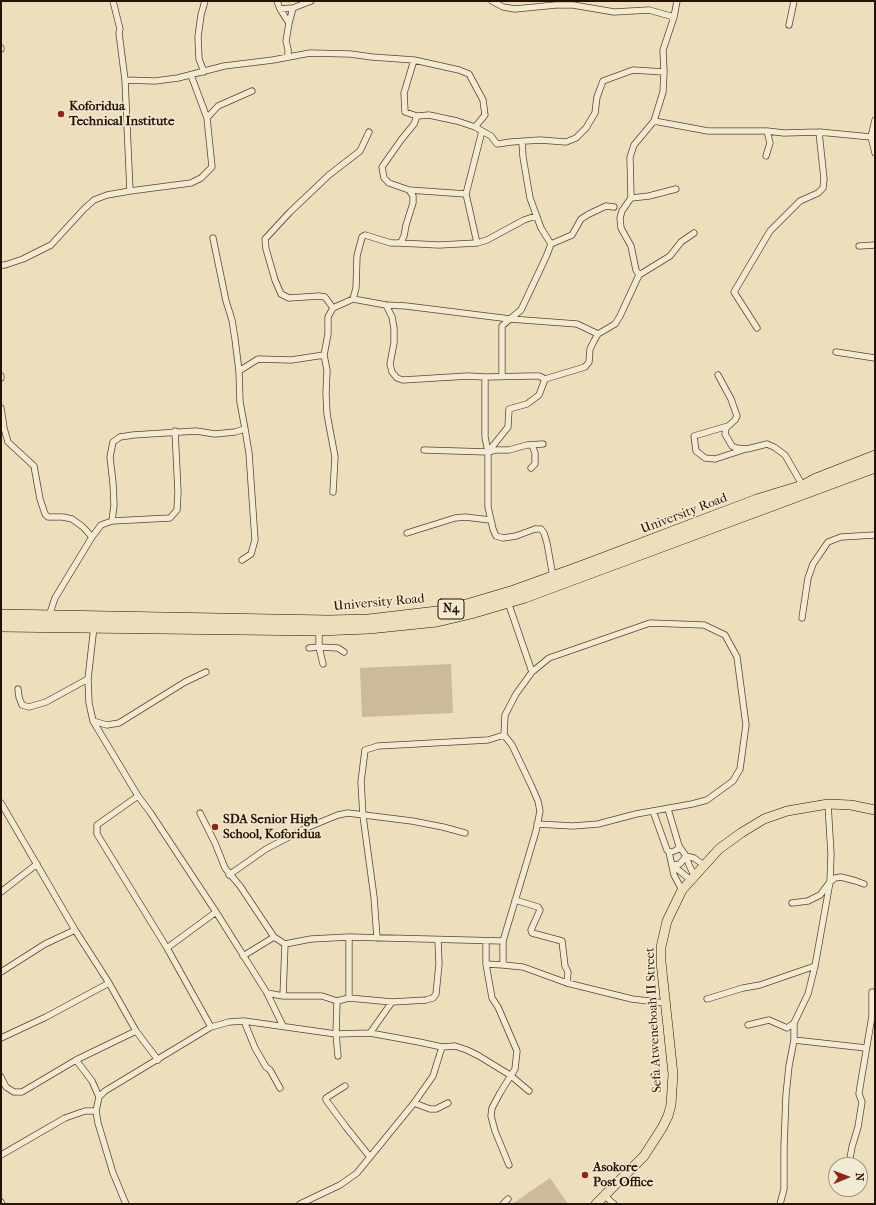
<!DOCTYPE html>
<style>
body{margin:0}
#map{position:relative;width:876px;height:1205px;overflow:hidden;background:#eddebc;font-family:"IM FELL French Canon",serif}
canvas{display:block}
.frame{position:absolute;inset:0;border:2px solid #251201;pointer-events:none}
.north{position:absolute;left:828px;top:1157px;width:40px;height:40px;box-sizing:border-box;background:#f3ead3;border:1px solid #a1947f;border-radius:50%;rotate:89deg;font-size:11px;font-weight:700;line-height:16px;text-align:center;color:#251201}
.north::after{content:'';display:block;margin:auto;width:14px;height:18px;background:#8f2418;clip-path:polygon(50% 0,100% 100%,50% 72%,0 100%)}
</style>
<div id="map">
<canvas width="876" height="1205"></canvas>
<div class="frame"></div>
<div class="north">N</div>
</div>
<script>
const context = document.querySelector('canvas').getContext('2d');
context.lineJoin = 'round';
function fill(path, color) { context.fillStyle = color; context.fill(path, 'evenodd'); }
const shape = rows => new Path2D(rows.map(r => 'M' + r).join(''));
function strokePath(path, color, width, dash) { context.strokeStyle = color; context.lineWidth = width; context.lineCap = dash ? 'butt' : 'round'; context.setLineDash(dash || []); context.stroke(path); }
function label(font, color, halo, rows, align = 'center') {
  context.font = font + ' "IM FELL French Canon",serif'; context.lineWidth = 3; context.setLineDash([]); context.textBaseline = 'middle'; context.strokeStyle = halo; context.fillStyle = color; for (const [text, x, y, turn = 0] of rows) {
    context.save(); context.translate(x, y); context.rotate((+turn || 0) * Math.PI / 180); context.textAlign = isNaN(turn) ? turn : align; if (halo) context.strokeText(text, 0, 0); context.fillText(text, 0, 0); context.restore();
  }
}
fill(shape([
 [451,664,453,713,362,717,360,668],
 [550,1178,568,1204,512,1204]
]), '#cbbb9c');
const street = shape([
 [113,1,120,29,119,33,125,80],
 [277,1,280,9,293,8],
 [492,1,503,7,515,9,556,5,573,5,614,12,649,10,674,17],
 [280,9,289,23],
 [789,25,794,1],
 [1,49,1,48],
 [288,56,288,49,286,41,289,23,293,8,311,1],
 [414,60,404,93,405,112,417,116],
 [204,72,199,59,198,37,201,15,205,1],
 [191,75,207,118],
 [875,120,871,137,875,153],
 [654,121,708,131,767,131,784,133,819,132,871,137],
 [522,142,523,157,530,198,541,228,551,244],
 [766,156,770,143,767,131],
 [409,190,466,194,477,243],
 [130,191,191,183,201,178,212,167,207,118,218,106,252,91],
 [466,194,482,131],
 [631,198,649,196,676,189],
 [399,243,439,245,477,243,487,240,524,220,536,216],
 [859,246,875,245],
 [1,265,5,265,23,259,51,245,84,209,94,200,107,195,130,191,125,80,155,81,178,78,224,66,273,60,310,53,350,54,372,57,414,60,459,70,469,74,483,100,485,115,475,127],
 [639,275,670,256,681,242,694,233],
 [353,299,356,288,357,256,362,237,365,235,391,243,398,243,401,242,404,236,406,225,413,203,413,196,409,190,389,183,384,178,382,167,401,140,414,124,417,116,429,115,457,121,475,127,491,136,497,144,511,142,540,140,566,142,576,138,586,128,595,113,597,97,603,81,633,70,664,72],
 [386,305,392,317,394,328,394,343,390,364,392,372,397,378,403,380,468,376,485,377,485,437,488,452,488,507,493,529,496,536,503,538,516,536,535,529,541,529,544,533,547,543,553,577],
 [333,308,325,297,319,296,289,298,281,294,275,280,266,249,265,239,290,212,329,175,360,151,369,132],
 [757,328,734,292,770,231,800,201,818,193,823,188,824,179,819,132],
 [836,352,875,358],
 [239,371,258,359,291,360,324,355],
 [718,375,731,399,737,416,735,420,726,428,725,434,732,446,736,448,747,449,767,444,774,447,785,455,803,486],
 [1,376,1,378],
 [502,376,502,326,510,319,577,324,598,334],
 [485,377,531,376,539,376,545,379],
 [1,408,4,428,8,442,34,466,40,499,45,514,48,517,63,517,72,519,83,527,92,537],
 [728,426,694,436,696,451,705,458,715,459,743,450],
 [424,450,488,452,496,450,509,450,527,445,543,444],
 [488,452,508,427,509,409,527,404,539,395,545,379,585,367,589,362,590,349,594,341,598,334,615,324,620,316,639,275,636,270,631,246,621,228,620,218,622,211,631,198,630,157,634,145,654,121,663,92,664,72,663,50,674,17,677,1],
 [531,468,535,464,535,453,532,445],
 [333,492,335,457,327,414,326,394,327,370,324,355,328,334,328,317,333,308,353,299,386,305,406,306,510,319,521,310,546,257,551,244,572,235,581,219,589,214,606,206,614,207],
 [112,521,170,518,177,510,178,492,175,431],
 [407,533,455,518,465,517,490,520],
 [242,560,251,554,255,540,249,453,245,429],
 [508,602,532,672],
 [49,616,55,598,92,537,101,525,112,521,114,505,113,483,110,457,113,442,120,437,133,435,196,431,215,434,235,432,245,429,240,402,239,371,235,339,232,320,226,301,213,238],
 [802,618,808,578,813,564,828,542,841,537,875,535],
 [94,626,88,679,89,703,93,721,138,796,150,812,216,912,267,993,283,1026],
 [319,630,319,647,338,648,344,652],
 [309,648,319,647,323,664],
 [18,689,19,697,22,705,29,707,46,702,88,679],
 [93,721,107,725,119,723,185,682,206,672],
 [504,735,505,715,516,694,532,672,549,658,650,623,704,625,725,635,737,657,746,725,740,769,733,781,707,800,692,804,636,814,598,824,573,826,537,824],
 [138,796,97,825,97,834,167,948,211,1027],
 [1,803,75,930,109,983,136,1031,158,1060],
 [653,811,667,850,669,852,671,852,677,850,679,846,668,809],
 [200,813,215,843,225,868,240,886,274,937],
 [679,846,686,856,689,865,694,875],
 [669,852,674,875,682,890],
 [686,856,694,858,704,865],
 [672,865,691,880],
 [672,865,680,864,686,856],
 [229,875,266,849,306,828,338,815,348,813,412,821,443,827,465,833],
 [1,892,37,864],
 [515,900,538,907,540,910,531,930,532,933,562,941,565,966,568,972,567,983],
 [792,903,808,901,820,895,830,882,835,878,841,877,856,881,864,884],
 [377,938,374,897,363,816,361,782,365,750,378,746,488,740,504,735,512,745,531,785,538,801,540,811,536,831,528,858,503,941,503,965,523,967,567,983,632,999,665,1003],
 [486,941,486,964,492,998,498,1007,517,1051,515,1069,500,1093,492,1108,491,1116,495,1131,509,1165],
 [167,948,216,912],
 [243,956,274,937,285,944,311,939,349,937,503,941],
 [486,964,503,965],
 [1,972,45,944,75,930],
 [267,993,283,996,322,996,337,1001,349,998,392,1002,426,1000,433,998,436,994,439,964,438,940],
 [283,996,285,944],
 [349,998,349,937],
 [707,999,743,988,760,985,815,966],
 [337,1001,336,1034,338,1056],
 [244,1021,255,1048,266,1067,270,1070,280,1088],
 [748,1025,769,1020,787,1028,794,1023],
 [370,1033,392,1002],
 [1,1038,46,1017,109,983],
 [794,1040,866,1048],
 [76,1060,92,1081,99,1097],
 [1,1077,6,1087,14,1092,22,1092,76,1060,136,1031],
 [345,1086,326,1098,326,1100,346,1127,370,1157],
 [414,1103,430,1109,436,1109,448,1103],
 [1,1155,65,1118,85,1111,96,1111],
 [849,1164,852,1147,858,1127,862,1102,859,1094,860,1087,872,1016,872,992],
 [605,1196,614,1204],
 [1,1202,2,1204],
 [126,1204,113,1173,98,1123,96,1111,99,1097,105,1091,211,1027,229,1022,244,1021,336,1034,370,1033,419,1042,442,1047,455,1046,467,1050,479,1056,510,1075,529,1091],
 [300,1204,340,1185,357,1173,414,1103,433,1076,442,1047],
 [503,1204,508,1199],
 [780,1204,784,1189,784,1147,786,1095,789,1066,794,1040,794,1023,808,994,815,966,830,882,831,854,828,804]
]);
const primary = shape([
 [596,1204,644,1156,662,1128,668,1116,671,1105,673,1074,661,962,661,947,667,921,682,890,719,849,741,833,764,819,787,811,828,804,851,805,875,810]
]);
const highway = shape([
 [1,615,328,621,369,620,437,612,470,604,514,591,586,565,757,500,803,486,816,479,875,456],
 [1,626,319,630,369,628,437,621,471,613,525,597,875,467]
]);
strokePath(street, '#574530', 7);
strokePath(primary, '#251201', 10);
strokePath(highway, '#251201', 12);
strokePath(street, '#f3ead3', 5.5);
strokePath(primary, '#eddebc', 9);
strokePath(highway, '#eddebc', 11);
for (const [x, y, r, color] of [
 [61,114,4,"#8f2418"],
 [215,827,4,"#8f2418"],
 [585,1175,4,"#8f2418"]
]) { const dot = new Path2D(); dot.arc(x, y, r, 0, 2 * Math.PI); context.fillStyle = color; context.fill(dot); strokePath(dot, '#f3ead3', 1.5); }
for (const [x, y, w] of [
 [451,609,26]
]) { const box = new Path2D(); box.roundRect(x - w / 2, y - 10, w, 20, 3); context.fillStyle = '#f3ead3'; context.fill(box); strokePath(box, '#251201', 1); }
label('bold 12px', '#251201', null, [
 ["N4",451,609]
]);
label('bold 13px', '#251201', '#f3ead3', [
 ["Koforidua",69,107],
 ["Technical Institute",69,122],
 ["SDA Senior High",223,820],
 ["School, Koforidua",223,835],
 ["Asokore",593,1168],
 ["Post Office",593,1183]
], 'left');
label('13px', '#251201', '#f3ead3', [
 ["University Road",684,514,-21],
 ["University Road",379,603,-5],
 ["Sefa Atweneboah II Street",654,1020,-93]
]);
</script>
